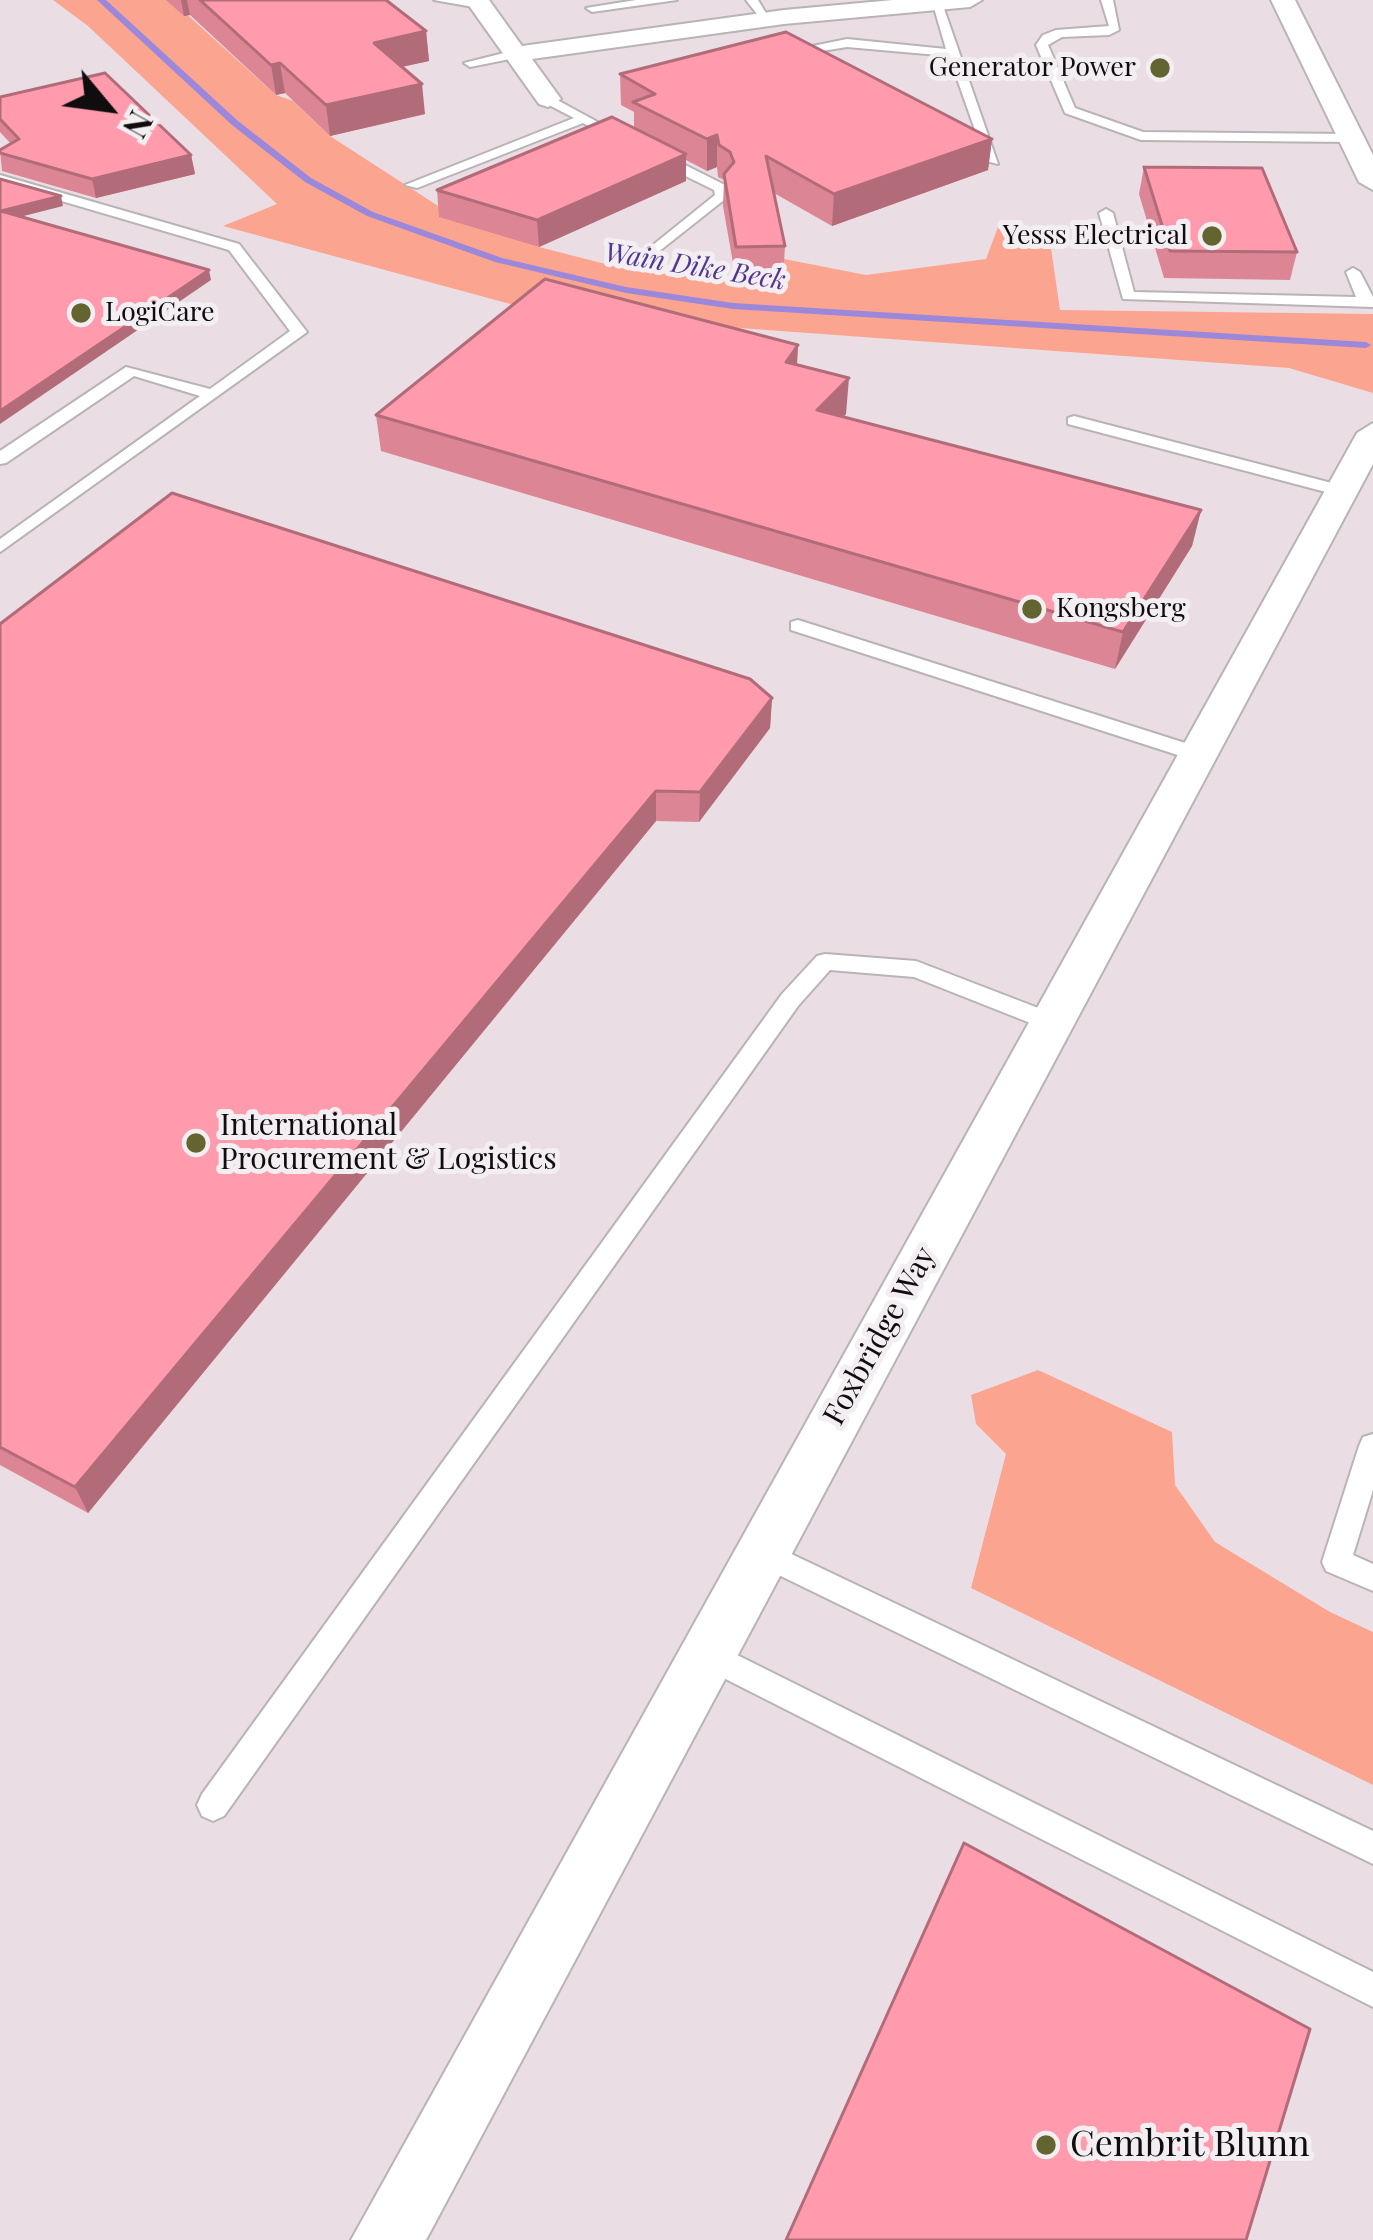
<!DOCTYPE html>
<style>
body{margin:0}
#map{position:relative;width:1373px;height:2240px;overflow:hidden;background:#f3eef1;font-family:"Playfair Display",serif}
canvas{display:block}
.north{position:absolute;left:48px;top:48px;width:120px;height:120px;-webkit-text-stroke:9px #f3eef1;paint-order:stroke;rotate:119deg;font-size:33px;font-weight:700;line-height:48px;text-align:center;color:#0f0d0e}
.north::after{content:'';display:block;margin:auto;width:42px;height:54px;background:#0f0d0e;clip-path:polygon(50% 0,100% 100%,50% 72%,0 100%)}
</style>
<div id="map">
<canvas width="1373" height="2240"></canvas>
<div class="north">N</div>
</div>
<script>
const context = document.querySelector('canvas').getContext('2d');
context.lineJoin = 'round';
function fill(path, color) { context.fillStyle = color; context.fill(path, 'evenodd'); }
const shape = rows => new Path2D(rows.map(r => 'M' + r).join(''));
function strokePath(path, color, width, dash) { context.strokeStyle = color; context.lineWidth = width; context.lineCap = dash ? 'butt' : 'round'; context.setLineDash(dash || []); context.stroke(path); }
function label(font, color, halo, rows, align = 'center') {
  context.font = font + ' "Playfair Display",serif'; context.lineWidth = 10; context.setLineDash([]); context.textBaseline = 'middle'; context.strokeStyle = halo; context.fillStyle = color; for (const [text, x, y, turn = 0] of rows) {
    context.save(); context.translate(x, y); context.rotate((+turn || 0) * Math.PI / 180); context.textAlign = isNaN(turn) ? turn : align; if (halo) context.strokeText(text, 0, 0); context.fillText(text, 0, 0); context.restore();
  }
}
fill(shape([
 [0,0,1373,0,1373,2240,0,2240]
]), '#eadee4');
fill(shape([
 [53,0,171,0,276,95,293,101,330,136,449,213,539,247,633,271,736,280,782,279,779,258,866,275,986,259,998,227,1048,227,1060,310,1373,314,1373,393,1289,368,547,314,223,226,277,204,88,26],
 [1038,1370,1172,1432,1175,1485,1215,1542,1330,1612,1373,1632,1373,1785,971,1588,1006,1454,976,1424,971,1395]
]), '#fba591');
fill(shape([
 [97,0,106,0,238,121,311,178,373,212,502,258,626,287,733,303,1366,342,1371,345,1366,348,733,309,626,293,495,262,367,216,305,182,232,125,97,0]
]), '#9b88db');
const lane = shape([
 [434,0,474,0,485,4,479,8,434,0],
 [636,0,677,0,592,12,586,8,636,0],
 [746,0,758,0,772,23,764,23,746,0],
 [1101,0,1113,0,1119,30,1109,35,1062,37,1048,45,1075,108,1143,132,1351,134,1358,138,1351,142,1141,140,1065,113,1036,45,1043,35,1056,30,1109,26,1101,0],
 [932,1,942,3,998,164,986,161,949,56,847,47,784,57,778,53,847,39,946,49,932,1],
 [516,50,520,57,470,67,464,63,516,50],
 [548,95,627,138,615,141,583,123,417,188,405,185,574,118,543,102,542,99,548,95],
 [651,153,661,153,725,185,729,196,643,264,636,260,638,257,715,195,714,190,651,159,651,153],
 [0,175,239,244,307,332,0,552,0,539,200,396,134,376,6,463,0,464,0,451,126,367,210,389,290,331,229,250,0,183,0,175],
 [1106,209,1113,213,1134,292,1356,297,1346,272,1353,268,1360,272,1373,297,1373,307,1123,299,1099,213,1106,209],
 [1074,416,1347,487,1350,491,1341,496,1068,424,1068,418,1074,416],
 [798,620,1204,749,1207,754,1197,760,1190,759,791,630,791,622,798,620],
 [825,954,916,961,1059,1016,1062,1022,1059,1028,1043,1028,914,977,830,970,798,1006,224,1816,213,1821,202,1816,197,1805,202,1794,782,994,817,956,825,954],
 [1373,1434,1373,1490,1353,1555,1373,1564,1373,1591,1326,1571,1322,1562,1359,1446,1363,1437,1373,1434],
 [762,1540,1373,1831,1373,1864,752,1562,748,1553,752,1544,762,1540],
 [707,1640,1373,1972,1373,2007,696,1664,692,1654,696,1644,707,1640]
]);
const street = shape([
 [465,0,489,0,522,46,784,10,893,0,982,0,970,7,784,24,532,59,561,99,548,107,539,104,465,0],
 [1271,0,1295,0,1373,155,1373,190,1359,182,1271,0],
 [1373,423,1373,464,426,2240,351,2240,1357,433,1373,423]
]);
strokePath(lane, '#b8b4b6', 4);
strokePath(street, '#b8b4b6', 4);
fill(lane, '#fff');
fill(street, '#fff');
fill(shape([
 [166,0,386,0,426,31,429,61,402,67,425,114,330,136,285,93,276,95,190,15,184,16],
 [620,74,992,139,988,170,832,226,774,193,785,246,783,279,736,280,723,206,724,180,718,177,717,167,707,171,686,160,686,181,539,247,439,217,437,190,634,128,634,112,621,105],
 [0,97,191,155,195,174,96,198,2,171,0,150,11,144,0,132],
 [1144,167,1297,252,1290,280,1164,278,1139,194],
 [798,345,797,365,846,414,843,417,1201,510,1192,546,1115,669,381,451,376,415],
 [0,624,772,698,770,728,699,822,656,821,88,1513,0,1465]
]), '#db8595');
fill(shape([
 [181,0,187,0,190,15,184,16],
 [426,31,429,61,377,72,374,43],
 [280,63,285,93,276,95,271,65],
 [422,84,425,114,330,136,326,105],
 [717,135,717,167,707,171,707,139],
 [992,139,988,170,832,226,834,194],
 [686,154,686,181,539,247,537,220],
 [191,155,195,174,96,198,92,179],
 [61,196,63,206,4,221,1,211],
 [209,270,211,280,0,424,0,411],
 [798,345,796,381,786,362],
 [849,378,846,414,815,446,817,410],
 [1201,510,1192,546,1115,669,1123,632],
 [772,698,770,728,699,822,700,792],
 [656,791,656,821,88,1513,75,1487]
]), '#b26c79');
const building = shape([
 [200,0,386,0,426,31,374,43,422,84,326,105,280,63,271,65,200,0],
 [786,32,992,139,834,194,766,156,785,246,736,247,724,174,734,162,730,152,719,145,717,135,707,139,633,102,655,94,620,74,786,32],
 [105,73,191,155,92,179,0,153,0,150,19,139,0,119,0,97,105,73],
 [612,117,686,154,537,220,437,190,612,117],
 [1144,167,1262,168,1297,252,1170,251,1144,167],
 [0,179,61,196,1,211,209,270,0,411,0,179],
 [545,279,798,345,786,362,849,378,817,410,1201,510,1123,632,376,415,545,279],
 [172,493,750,679,772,698,700,792,656,791,75,1487,0,1447,0,624,172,493],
 [964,1843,1310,2029,1246,2240,786,2240,964,1843]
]);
fill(building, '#ff9bad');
strokePath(building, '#b26c79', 3);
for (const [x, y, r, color] of [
 [1160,68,12,"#646431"],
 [1212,236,12,"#646431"],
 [81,313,12,"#646431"],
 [1032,609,12,"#646431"],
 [196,1143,12,"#646431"],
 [1046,2145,12,"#646431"]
]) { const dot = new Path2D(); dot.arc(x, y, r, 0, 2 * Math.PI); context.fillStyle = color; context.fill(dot); strokePath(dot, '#f3eef1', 4.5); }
label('27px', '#0f0d0e', '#f3eef1', [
 ["Generator Power",1136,68],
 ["Yesss Electrical",1188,236],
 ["LogiCare",105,313,"left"],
 ["Kongsberg",1056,609,"left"]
], 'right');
label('italic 27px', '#523494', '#f3eef1', [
 ["Wain Dike Beck",695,267,9]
]);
label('30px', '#0f0d0e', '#f3eef1', [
 ["International",220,1126],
 ["Procurement & Logistics",220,1160]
], 'left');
label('30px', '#0f0d0e', '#f3eef1', [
 ["Foxbridge Way",880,1336,-61]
]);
label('36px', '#0f0d0e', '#f3eef1', [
 ["Cembrit Blunn",1070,2145]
], 'left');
</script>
